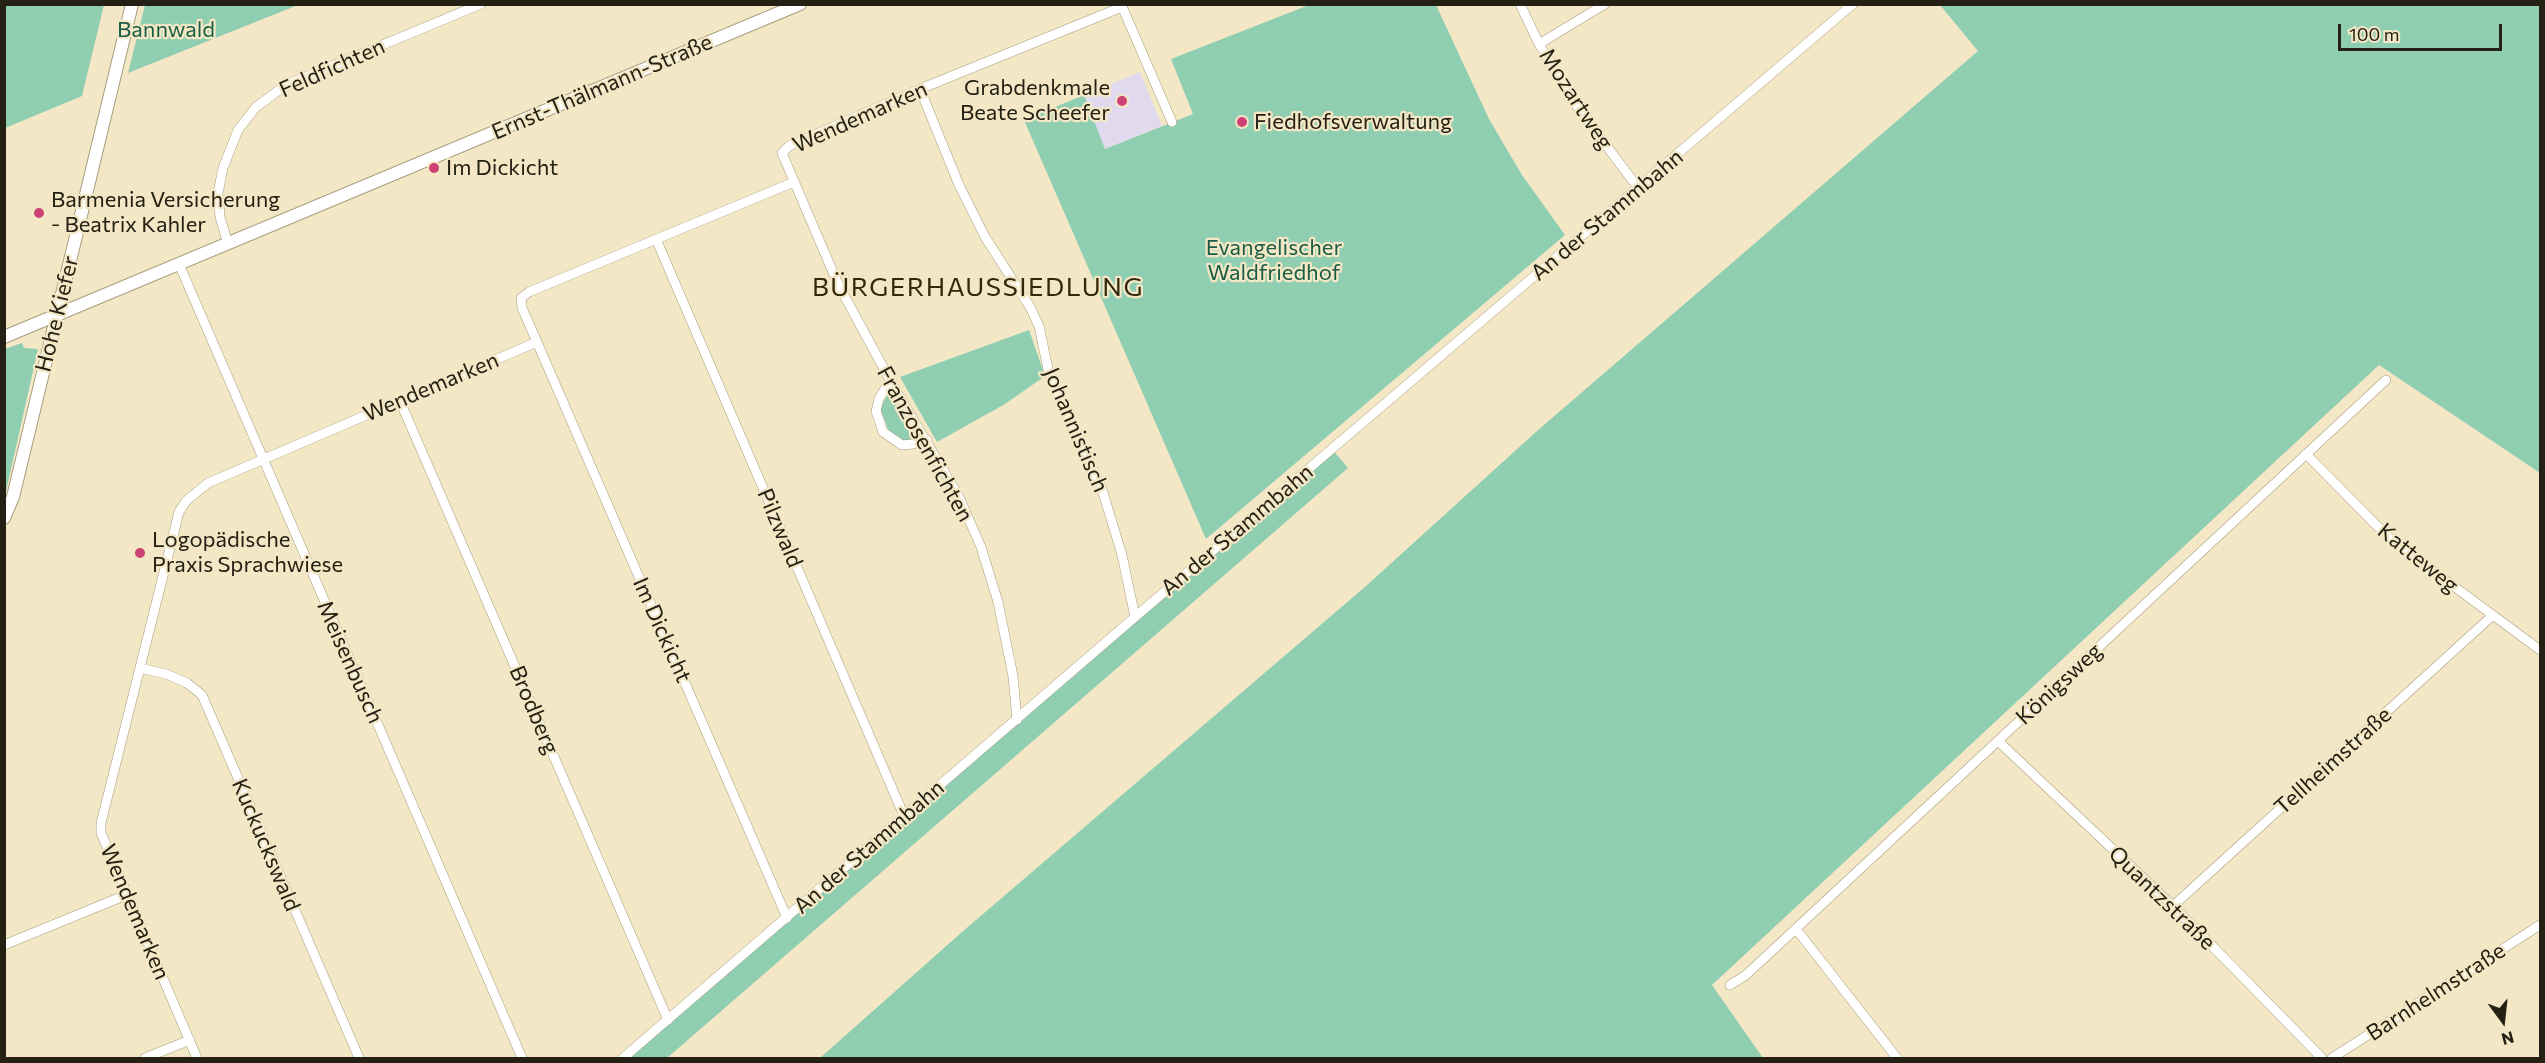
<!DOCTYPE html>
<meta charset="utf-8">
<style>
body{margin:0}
#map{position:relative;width:2545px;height:1063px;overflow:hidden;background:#f3e7c6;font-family:Commissioner,sans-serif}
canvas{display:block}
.frame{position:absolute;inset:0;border:6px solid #242013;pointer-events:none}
.north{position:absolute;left:2473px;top:991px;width:60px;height:60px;-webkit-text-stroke:4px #f3e7c6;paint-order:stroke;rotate:165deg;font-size:16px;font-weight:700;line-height:24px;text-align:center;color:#242013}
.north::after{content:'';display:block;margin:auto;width:21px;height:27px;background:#242013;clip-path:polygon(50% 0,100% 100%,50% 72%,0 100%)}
.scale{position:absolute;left:2338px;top:24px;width:164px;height:27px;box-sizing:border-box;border:3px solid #242013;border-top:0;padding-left:8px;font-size:18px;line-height:21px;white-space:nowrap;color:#242013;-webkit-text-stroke:4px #f3e7c6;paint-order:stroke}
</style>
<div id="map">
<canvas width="2545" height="1063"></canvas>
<div class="frame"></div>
<div class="north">N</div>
<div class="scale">100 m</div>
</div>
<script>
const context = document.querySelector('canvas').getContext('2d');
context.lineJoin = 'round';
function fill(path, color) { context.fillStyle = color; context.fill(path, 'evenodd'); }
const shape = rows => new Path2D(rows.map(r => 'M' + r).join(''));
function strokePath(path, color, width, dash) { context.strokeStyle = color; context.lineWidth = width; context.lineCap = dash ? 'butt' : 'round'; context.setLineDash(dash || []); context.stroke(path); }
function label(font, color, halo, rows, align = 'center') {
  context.font = font + ' Commissioner,sans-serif'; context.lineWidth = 4.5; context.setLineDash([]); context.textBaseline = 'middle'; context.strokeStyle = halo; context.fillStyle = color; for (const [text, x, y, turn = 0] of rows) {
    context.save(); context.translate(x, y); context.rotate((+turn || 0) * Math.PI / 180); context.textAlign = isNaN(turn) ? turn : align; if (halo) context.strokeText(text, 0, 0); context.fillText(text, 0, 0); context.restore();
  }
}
fill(shape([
 [1140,72,1162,126,1105,149,1084,95]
]), '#e1daef');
fill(shape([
 [5,4,104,5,82,96,5,128],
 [145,5,145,4,298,5,128,73],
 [1309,5,1436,5,1489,119,1522,175,1565,235,1206,539,1024,120,1084,95,1105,149,1193,114,1171,59],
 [1940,5,2540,5,2540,473,2379,365,1712,985,1763,1058,820,1058,962,932,1366,586,1537,431,1978,51],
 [1029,330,1045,376,1005,404,937,442,900,377],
 [22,343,24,348,38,349,5,496,5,349],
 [889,393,918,439,906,442,895,437,888,429,880,408],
 [1332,449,1348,468,667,1058,623,1058]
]), '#90ceb2');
const minor = shape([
 [1121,4,1172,122],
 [1520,4,1539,44,1575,104,1639,189],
 [1539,44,1605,4],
 [920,89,959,185,985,237,1030,307,1039,326,1049,374,1101,486,1122,555,1135,617],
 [656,239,904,816],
 [228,244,220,217,218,193,223,168,238,130,256,107,286,85,481,4],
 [179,264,522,1058],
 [890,380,879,399,876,411,883,432,902,445,913,444,927,440],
 [400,401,668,1020],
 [2306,454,2390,539,2540,650],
 [140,668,166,674,187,683,202,695,359,1058],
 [1017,720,1013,676,998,602,981,547,959,497,890,380,838,284,782,153,789,146,920,89,1122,7],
 [1998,741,2173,906,2322,1058],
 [2173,906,2492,616],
 [787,918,537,342,522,308,521,298,529,292,794,182],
 [1796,929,1897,1058],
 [4,945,126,895],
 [1730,985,1746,975,2386,380],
 [145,1058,190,1040],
 [197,1058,101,833,101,823,179,512,186,501,208,483,537,342],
 [623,1058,1135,617,1853,4],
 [2332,1058,2540,925]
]);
const tertiary = shape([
 [4,337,800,4],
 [4,518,13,497,132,4]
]);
strokePath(minor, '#a89d7d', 10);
strokePath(tertiary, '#a89d7d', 14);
strokePath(minor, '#fff', 9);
strokePath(tertiary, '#fff', 12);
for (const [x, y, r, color] of [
 [1122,101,6,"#cd4276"],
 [1242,122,6,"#cd4276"],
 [434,168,6,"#cd4276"],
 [39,213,6,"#cd4276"],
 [140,553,6,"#cd4276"]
]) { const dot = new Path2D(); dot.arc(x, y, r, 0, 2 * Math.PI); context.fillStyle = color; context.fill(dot); strokePath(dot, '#f3e7c6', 2); }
label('22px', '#195e44', '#f3e7c6', [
 ["Bannwald",166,30],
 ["Evangelischer",1274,248],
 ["Waldfriedhof",1274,273]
]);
label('22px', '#242013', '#f3e7c6', [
 ["Feldfichten",332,68,-24],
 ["Ernst-Thälmann-Straße",602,87,-23],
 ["Mozartweg",1576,99,57],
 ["Wendemarken",860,117,-24],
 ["An der Stammbahn",1607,215,-40],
 ["Hohe Kiefer",57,314,-76],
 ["Wendemarken",431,387,-23],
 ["Johannistisch",1076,430,67],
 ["Franzosenfichten",925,444,61],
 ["Pilzwald",780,528,67],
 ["An der Stammbahn",1237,530,-40],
 ["Katteweg",2418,558,39],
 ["Im Dickicht",662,630,66],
 ["Meisenbusch",350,662,66],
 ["Königsweg",2059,684,-43],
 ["Brodberg",534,710,67],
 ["Tellheimstraße",2333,761,-42],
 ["Kuckuckswald",266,845,67],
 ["An der Stammbahn",869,847,-41],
 ["Quantzstraße",2162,898,44],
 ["Wendemarken",135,912,67],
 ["Barnhelmstraße",2436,992,-33]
]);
label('22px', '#242013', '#f3e7c6', [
 ["Grabdenkmale",1110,88,"right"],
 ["Beate Scheefer",1110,113,"right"],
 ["Fiedhofsverwaltung",1254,122],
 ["Im Dickicht",446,168],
 ["Barmenia Versicherung",51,200],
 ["- Beatrix Kahler",51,225],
 ["Logopädische",152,540],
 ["Praxis Sprachwiese",152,565]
], 'left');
context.letterSpacing = '1.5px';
label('26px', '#32280b', '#f3e7c6', [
 ["BÜRGERHAUSSIEDLUNG",978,287]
]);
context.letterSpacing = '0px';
</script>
